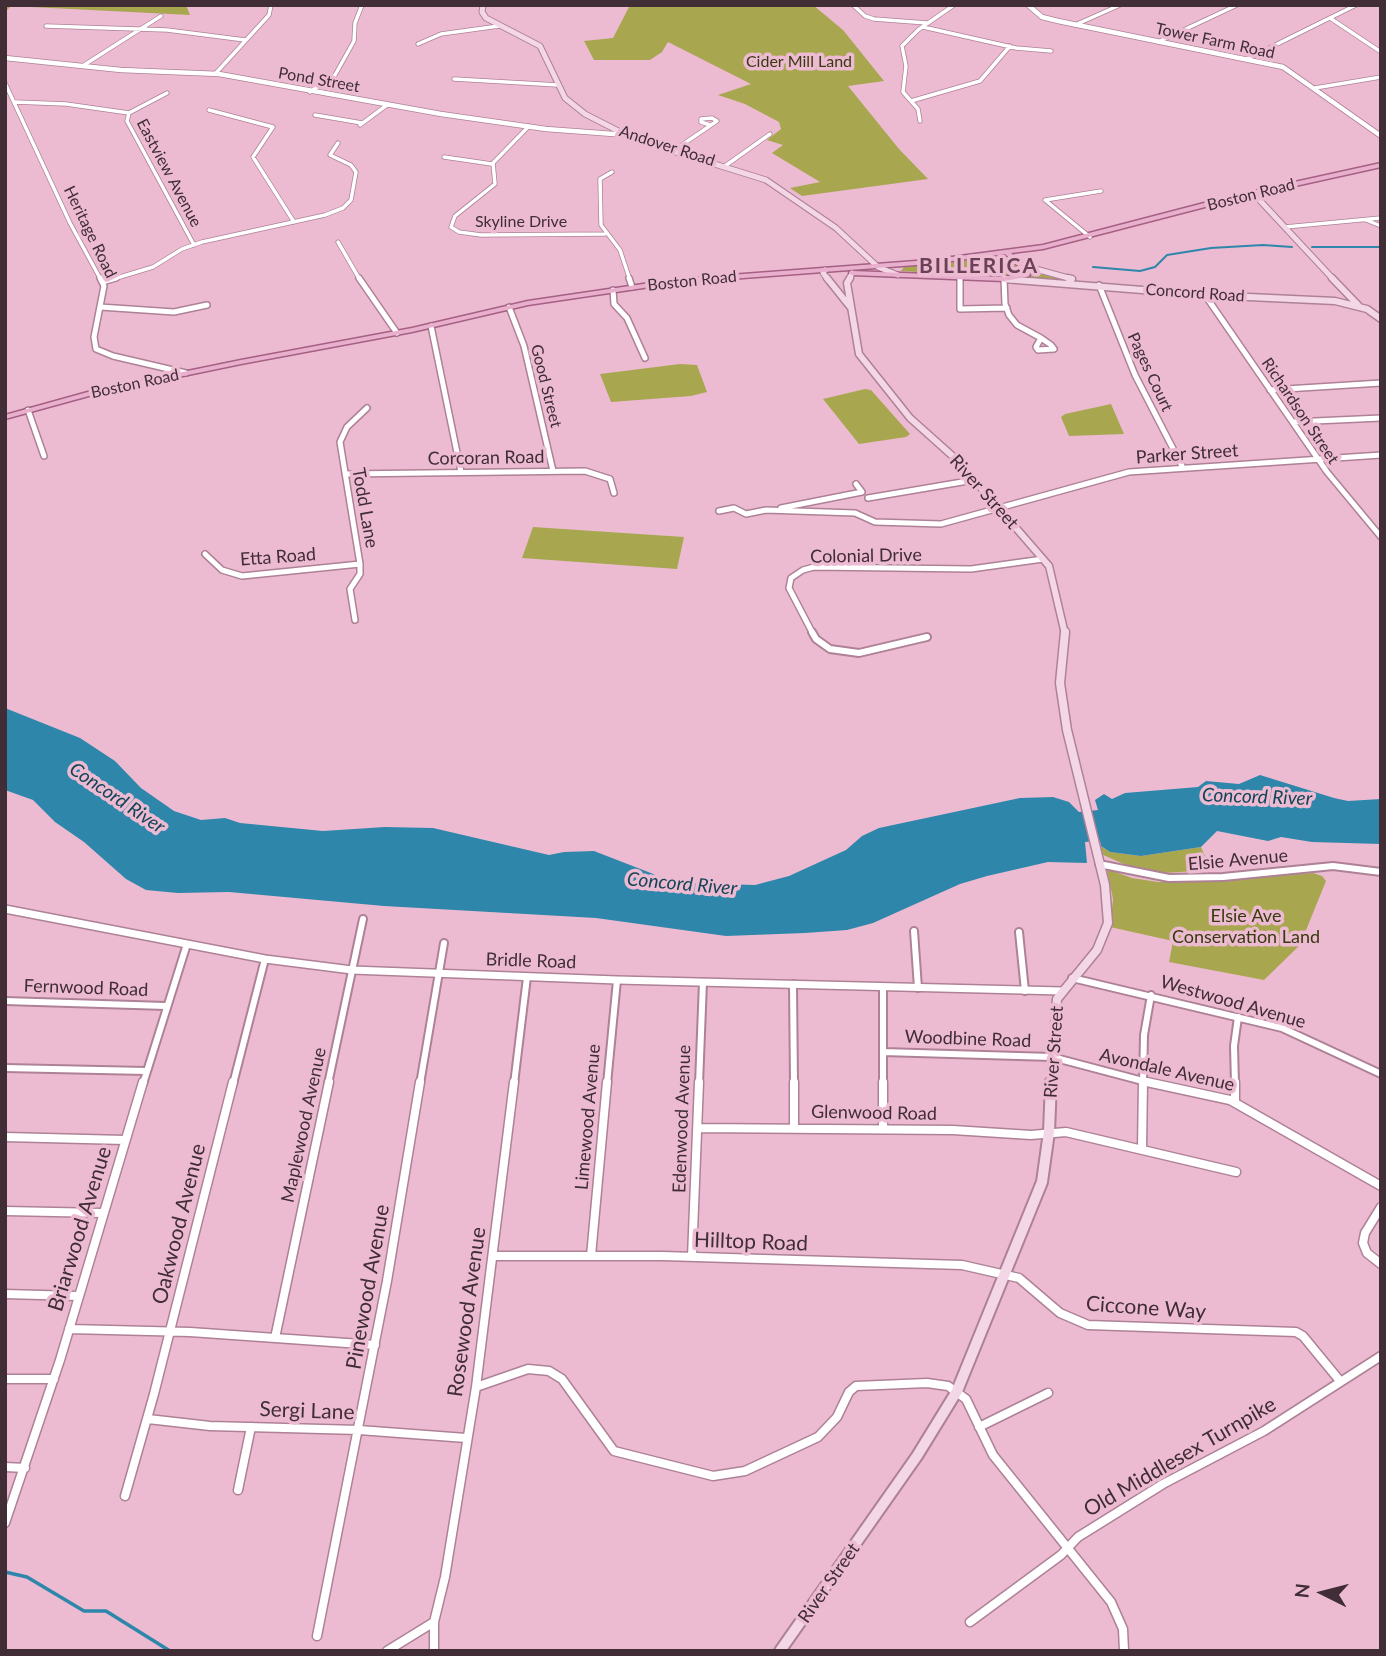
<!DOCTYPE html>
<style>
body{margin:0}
#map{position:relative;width:1386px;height:1656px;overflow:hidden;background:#ecbbd2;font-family:Lato,sans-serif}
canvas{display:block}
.frame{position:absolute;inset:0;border:7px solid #402d36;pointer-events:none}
.north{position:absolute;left:1288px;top:1558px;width:70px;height:70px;-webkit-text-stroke:5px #ecbbd2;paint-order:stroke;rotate:276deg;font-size:19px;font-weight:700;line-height:28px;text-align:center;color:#402d36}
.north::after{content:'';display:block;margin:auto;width:24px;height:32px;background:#402d36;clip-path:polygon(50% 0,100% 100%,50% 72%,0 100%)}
</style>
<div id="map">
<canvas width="1386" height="1656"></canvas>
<div class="frame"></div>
<div class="north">N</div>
</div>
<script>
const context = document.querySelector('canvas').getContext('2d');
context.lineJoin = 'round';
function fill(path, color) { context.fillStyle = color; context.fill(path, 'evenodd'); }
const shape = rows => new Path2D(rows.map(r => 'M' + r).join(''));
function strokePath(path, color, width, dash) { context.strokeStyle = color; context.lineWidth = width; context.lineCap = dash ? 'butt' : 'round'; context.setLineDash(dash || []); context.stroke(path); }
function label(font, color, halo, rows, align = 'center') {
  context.font = font + ' Lato,sans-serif'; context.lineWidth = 7; context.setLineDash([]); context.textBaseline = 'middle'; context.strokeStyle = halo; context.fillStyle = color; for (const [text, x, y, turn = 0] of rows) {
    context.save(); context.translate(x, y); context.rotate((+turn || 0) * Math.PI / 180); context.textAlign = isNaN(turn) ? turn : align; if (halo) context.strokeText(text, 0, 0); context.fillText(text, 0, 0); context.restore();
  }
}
fill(shape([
 [5,5,186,5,190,15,11,6,5,12],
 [630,5,813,5,843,30,884,81,848,86,899,149,928,179,802,196,790,188,820,182,772,153,783,145,767,140,781,129,779,122,745,104,718,95,751,84,668,42,662,52,650,60,594,60,584,41,613,38],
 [1003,257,1023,270,1071,281,901,271,904,267],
 [680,364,697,365,707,392,691,396,611,402,600,374],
 [865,389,871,390,910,434,906,437,859,444,823,399],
 [1111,404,1124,434,1069,436,1061,417,1065,414],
 [533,527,684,537,677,569,522,558],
 [1101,846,1110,852,1141,856,1201,847,1211,870,1164,873,1138,870,1103,855],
 [1107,869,1132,878,1158,882,1313,873,1322,876,1326,881,1300,945,1264,980,1169,962,1173,941,1110,927,1113,899]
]), '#a8a74f');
fill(shape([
 [5,708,80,738,115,761,141,788,174,811,201,820,225,818,240,823,323,831,385,827,433,828,549,855,564,852,594,851,661,877,686,883,755,885,789,876,846,850,862,836,879,828,1020,798,1053,797,1069,802,1079,812,1098,810,1095,800,1104,794,1112,799,1125,793,1198,787,1206,781,1239,784,1260,775,1334,798,1348,801,1381,799,1381,844,1312,842,1281,837,1268,841,1217,831,1201,847,1141,856,1110,852,1101,846,1100,841,1085,842,1087,863,1048,862,987,876,960,884,873,923,847,930,805,933,726,936,596,918,384,906,229,892,178,893,146,890,126,879,84,842,55,822,33,800,5,790]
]), '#2e87aa');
strokePath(shape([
 [1312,247,1381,247],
 [1093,267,1140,271,1155,267,1167,255,1211,248,1263,245,1292,247]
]), '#2e87aa', 2);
strokePath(shape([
 [5,1572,27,1577,84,1611,106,1611,170,1651]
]), '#2e87aa', 3.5);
const minorFar3 = shape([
 [853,5,865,16,874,19,927,23],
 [1330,18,1381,52],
 [1075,25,1120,5],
 [46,26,167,30,245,40],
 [923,27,1016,48,1051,51],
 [1158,42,1237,5],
 [418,44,441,34,499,26],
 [1247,59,1356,5],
 [84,65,161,16],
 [215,74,269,15,271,5],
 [454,79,558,85],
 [5,83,70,223,101,280],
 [1315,88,1381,77],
 [310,92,335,75,354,41,355,23,362,5],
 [167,93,129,113,127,121,194,245],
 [911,101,980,81,1010,46],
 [15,102,66,104,129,113],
 [209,110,273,127,253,157,294,222],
 [315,115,362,123],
 [920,121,918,109,903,92,906,66,902,46,918,30,954,5],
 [360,125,387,105],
 [529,126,493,163,495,184,455,216,451,227,459,232,481,235,605,234],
 [673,151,717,121,712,118,701,119,701,122,710,125],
 [444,157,492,164],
 [725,166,770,134],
 [612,172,600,179,601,225,620,250,630,280],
 [1366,220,1381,226],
 [1285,227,1381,218],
 [1090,237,1045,200,1101,191],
 [338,242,360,280],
 [110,280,153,267,182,249,202,242,325,215,343,208,351,200,356,172,351,165,330,155,338,143]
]);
const minorFar2 = shape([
 [100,278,104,286,94,337,96,349,113,356,186,373],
 [359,278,397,333],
 [629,278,632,287],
 [960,278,960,309,1007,308],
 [1004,279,1005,304,1009,315,1017,325,1041,338],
 [102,282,116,278],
 [1099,285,1135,375,1183,468],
 [613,290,614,304,627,318,645,358],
 [1205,295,1327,472,1381,537],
 [100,307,174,312,207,305],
 [509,307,524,346,553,471],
 [431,326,461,472],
 [1041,338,1051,345,1054,349,1038,350,1036,347,1041,338],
 [1270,390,1381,383],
 [28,410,44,456],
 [1293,422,1381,418],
 [345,474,585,471,610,479,614,493],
 [868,498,974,480],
 [781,508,862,492,856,484],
 [719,511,734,508,746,514,766,510,855,513,875,522,941,524,1129,472,1381,455],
 [205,554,222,570,242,576,360,564],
 [355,620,350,589,360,574,360,564,340,442,347,427,367,408],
 [813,634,789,588,791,578,803,570,814,567,971,569,1043,559]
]);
const minorFar1 = shape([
 [812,632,816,639,830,649,859,653,927,637],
 [1099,864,1169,878,1223,877,1333,866,1381,872],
 [914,931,918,988],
 [1019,932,1025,991],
 [1072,978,1282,1028,1381,1074],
 [793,984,794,1084],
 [883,987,883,1084],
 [5,1001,166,1006],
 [883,1052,1052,1057,1154,1084],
 [5,1068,146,1071],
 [143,1084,187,944],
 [233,1084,265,959],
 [328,1084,363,919],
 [420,1084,444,943],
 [514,1084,527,977],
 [607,1084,617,980],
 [699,1084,703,982],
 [1143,1084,1144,1035,1151,995],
 [1235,1084,1234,1046,1238,1017]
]);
const minor = shape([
 [794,1082,794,1128],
 [883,1082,883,1129],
 [1147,1082,1230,1100,1381,1186],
 [1235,1082,1235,1102],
 [698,1128,953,1130,1031,1135,1066,1132,1236,1172],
 [5,1137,125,1140],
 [1142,1148,1143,1082],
 [1381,1207,1365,1233,1363,1243,1367,1253,1381,1264],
 [5,1211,103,1213],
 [493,1256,663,1256,962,1265,1019,1278,1060,1313,1088,1325,1296,1332,1303,1336,1340,1381],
 [591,1256,607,1082],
 [692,1257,699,1082],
 [5,1294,78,1296],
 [69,1329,190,1332,375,1345],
 [275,1338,329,1082],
 [5,1379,54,1379],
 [476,1387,528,1369,549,1371,562,1379,614,1451,713,1476,745,1471,818,1437,837,1417,849,1392,856,1386,927,1383,948,1386,966,1399,993,1455,1111,1602,1123,1629,1124,1651],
 [148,1419,210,1426,359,1430,466,1438],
 [979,1427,1048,1393],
 [5,1467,25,1468],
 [238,1490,251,1427],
 [125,1496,154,1394,233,1082],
 [5,1523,60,1360,143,1082],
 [970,1622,1061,1555,1078,1537,1163,1484,1264,1431,1381,1356],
 [317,1636,387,1281,420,1082],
 [387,1651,434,1622],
 [434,1651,434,1622,445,1577,476,1387,514,1082]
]);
const tertiaryFar1 = shape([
 [1028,5,1042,17,1058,21,1283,67,1381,136],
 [5,58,121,70,219,74,441,114,546,129,627,135]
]);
const tertiary = shape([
 [5,909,265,959,352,970,617,980,1062,991]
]);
const secondaryFar3 = shape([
 [483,5,482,12,486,18,540,46,565,98,585,114,634,139,766,180,836,228,878,267,898,275],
 [1253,193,1334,280],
 [1021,265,1072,279],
 [825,270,823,273,828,280],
 [1004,279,1011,280],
 [849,280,852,273]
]);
const secondaryFar2 = shape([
 [827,278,851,308],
 [850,278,847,283,859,354,910,418,957,460,1049,566,1065,634],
 [1068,278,1072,279],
 [1332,278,1358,305],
 [1004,279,1205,295,1335,301,1367,309,1381,319]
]);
const secondaryFar1 = shape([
 [1051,1084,1057,999,1097,950,1108,923,1105,885,1067,730,1060,683,1065,632]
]);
const secondary = shape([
 [780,1651,917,1456,957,1391,1042,1182,1049,1132,1051,1082]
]);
const primary = shape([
 [1381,163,1381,167,1232,200,1043,249,1011,253,1031,272,1029,276,1027,277,1004,281,852,275,849,273,852,271,1004,277,1024,274,1025,272,1005,254,929,264,677,283,528,305,412,332,241,364,96,394,5,419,5,415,95,390,241,360,412,328,528,301,677,279,929,260,1043,245,1231,196,1381,163]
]);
strokePath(minorFar3, '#ae8196', 5);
strokePath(minorFar2, '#ae8196', 8);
strokePath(minorFar1, '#ae8196', 10);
strokePath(minor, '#ae8196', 11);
strokePath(tertiaryFar1, '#ae8196', 6);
strokePath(tertiary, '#ae8196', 10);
strokePath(secondaryFar3, '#ae8196', 7);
strokePath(secondaryFar2, '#ae8196', 9);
strokePath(secondaryFar1, '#ae8196', 11);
strokePath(secondary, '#ae8196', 14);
strokePath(primary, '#a56083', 3);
strokePath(minorFar3, '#fff', 3.5);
strokePath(minorFar2, '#fff', 5);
strokePath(minorFar1, '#fff', 6);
strokePath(minor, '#fff', 8);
strokePath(tertiaryFar1, '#fff', 4.5);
strokePath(tertiary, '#fff', 7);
strokePath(secondaryFar3, '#f4d7e6', 5);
strokePath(secondaryFar2, '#f4d7e6', 6);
strokePath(secondaryFar1, '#f4d7e6', 8);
strokePath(secondary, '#f4d7e6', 10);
fill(primary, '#e9b0ce');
label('16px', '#402d36', '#ecbbd2', [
 ["Tower Farm Road",1215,41,12],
 ["Pond Street",319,80,10],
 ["Andover Road",667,146,18],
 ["Eastview Avenue",169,173,62],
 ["Boston Road",1251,195,-14],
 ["Skyline Drive",521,222],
 ["Heritage Road",90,232,64],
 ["Boston Road",692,281,-6],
 ["Concord Road",1195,293,4],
 ["Pages Court",1150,372,65],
 ["Boston Road",135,384,-12],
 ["Good Street",546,386,76],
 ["Richardson Street",1300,411,56]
]);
label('16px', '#39390e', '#ecbbd2', [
 ["Cider Mill Land",799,62]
]);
label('18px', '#402d36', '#ecbbd2', [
 ["Parker Street",1187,454,-4],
 ["Corcoran Road",486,458,-1],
 ["River Street",984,492,48],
 ["Todd Lane",365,508,80],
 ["Colonial Drive",866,556,-1],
 ["Etta Road",278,557,-4],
 ["Elsie Avenue",1238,860,-5],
 ["Bridle Road",531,961,2],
 ["Fernwood Road",86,988,2],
 ["Westwood Avenue",1233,1002,16],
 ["Woodbine Road",968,1039,2],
 ["River Street",1054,1052,-86],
 ["Avondale Avenue",1167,1070,13],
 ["Glenwood Road",874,1113,1],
 ["Limewood Avenue",588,1117,-85],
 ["Edenwood Avenue",682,1119,-88],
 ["Maplewood Avenue",304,1125,-78],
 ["River Street",829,1583,-55]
]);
label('18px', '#39390e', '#ecbbd2', [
 ["Elsie Ave",1246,916],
 ["Conservation Land",1246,937]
]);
label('italic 19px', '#124457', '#ecbbd2', [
 ["Concord River",1257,797,2],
 ["Concord River",117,798,34],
 ["Concord River",682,884,5]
]);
context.letterSpacing = '2px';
label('bold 21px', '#6a4156', '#ecbbd2', [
 ["BILLERICA",979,266]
]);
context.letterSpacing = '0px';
label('21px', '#402d36', '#ecbbd2', [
 ["Oakwood Avenue",179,1224,-76],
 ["Briarwood Avenue",80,1229,-73],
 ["Hilltop Road",751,1242,2],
 ["Pinewood Avenue",368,1287,-80],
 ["Ciccone Way",1146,1308,4],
 ["Rosewood Avenue",467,1312,-82],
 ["Sergi Lane",307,1411,2],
 ["Old Middlesex Turnpike",1180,1457,-30]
]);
</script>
